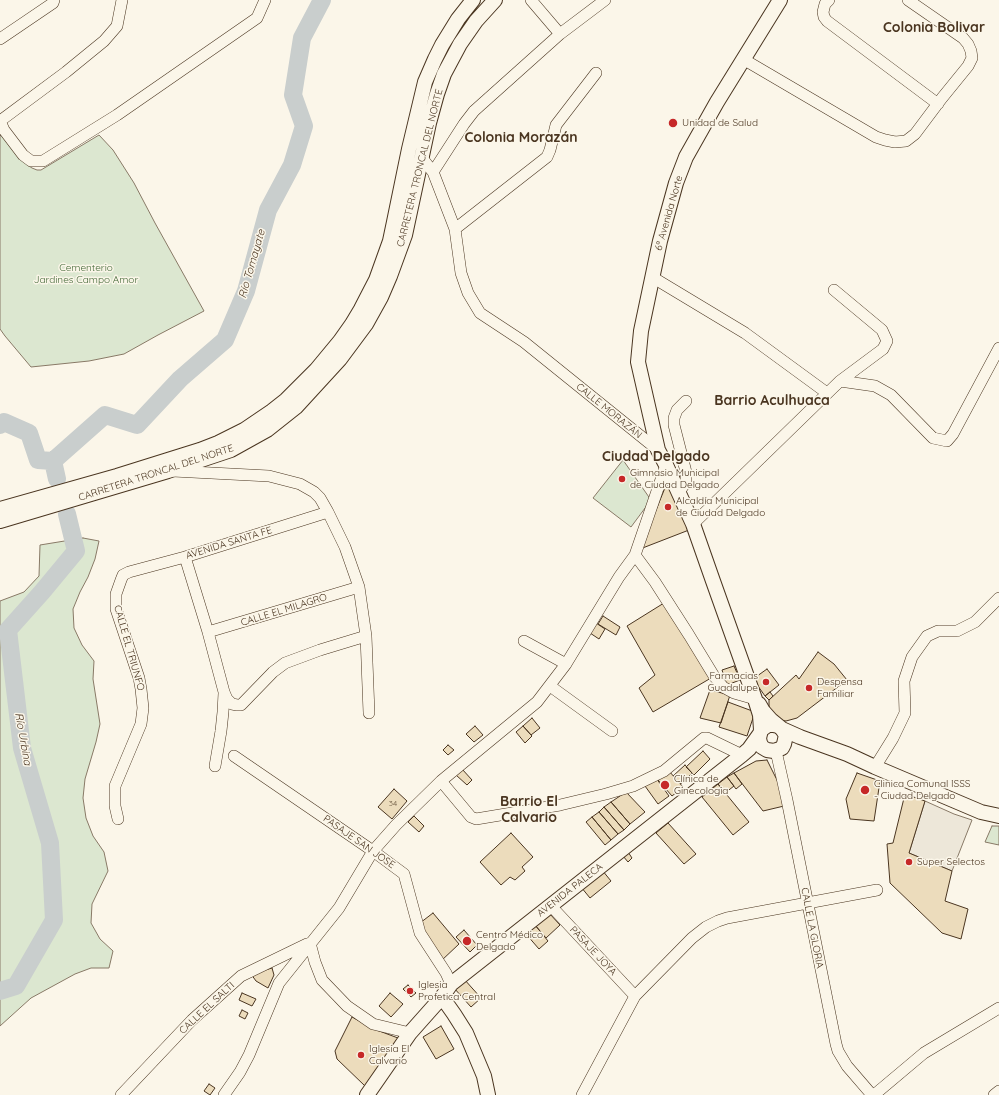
<!DOCTYPE html>
<meta charset="utf-8">
<style>
body{margin:0}
canvas{display:block;background:#fbf6e9}
</style>
<canvas width="999" height="1095"></canvas>
<script>
const context = document.querySelector('canvas').getContext('2d');
context.lineJoin = 'round';
function fill(path, color) { context.fillStyle = color; context.fill(path, 'evenodd'); }
const shape = rows => new Path2D(rows.map(r => 'M' + r).join(''));
function strokePath(path, color, width, dash) { context.strokeStyle = color; context.lineWidth = width; context.lineCap = dash ? 'butt' : 'round'; context.setLineDash(dash || []); context.stroke(path); }
function label(font, color, halo, rows, align = 'center') {
  context.font = font + ' Quicksand,sans-serif'; context.lineWidth = 3; context.setLineDash([]); context.textBaseline = 'middle'; context.strokeStyle = halo; context.fillStyle = color; for (const [text, x, y, turn = 0] of rows) {
    context.save(); context.translate(x, y); context.rotate((+turn || 0) * Math.PI / 180); context.textAlign = isNaN(turn) ? turn : align; if (halo) context.strokeText(text, 0, 0); context.fillText(text, 0, 0); context.restore();
  }
}
const green = shape([
 [3,133,26,164,32,168,37,170,41,170,99,135,113,150,134,183,155,223,204,311,158,335,124,354,89,361,31,367,5,336,0,329,0,136,3,133],
 [623,460,651,500,631,527,593,498,623,460],
 [83,538,99,541,95,559,88,577,80,592,73,609,74,628,82,645,94,661,93,679,100,724,96,742,85,779,83,798,86,818,93,836,104,852,108,871,92,904,91,923,100,939,113,951,109,968,91,968,75,974,31,998,0,1026,0,601,24,592,39,576,40,545,83,538],
 [992,826,999,826,999,845,985,842,992,826]
]);
fill(green, '#dce7d0');
strokePath(green, '#887966', 1);
const parking = shape([
 [925,801,954,814,972,820,952,871,909,853,925,801]
]);
fill(parking, '#ede7d9');
strokePath(parking, '#887966', 1);
strokePath(shape([
 [0,425,4,422,29,433,38,460,53,461],
 [53,461,105,415,137,425,180,379,225,340,246,291,268,210,292,165,304,126,293,95,302,38,322,0],
 [53,461,57,479],
 [0,991,16,986,54,920,50,843,22,748,8,630,42,592,76,551,67,514]
]), '#c9cecd', 18);
const building = shape([
 [667,483,689,530,640,549,667,483],
 [664,603,711,678,653,712,639,688,655,675,627,626,664,603],
 [603,616,620,627,616,635,598,624,603,616],
 [596,623,605,629,599,639,590,633,596,623],
 [818,652,834,664,847,680,797,718,786,721,779,720,771,713,769,706,769,700,796,675,799,679,818,652],
 [734,666,740,680,727,685,722,670,734,666],
 [767,669,779,685,765,696,753,679,767,669],
 [710,690,730,695,721,723,700,718,710,690],
 [770,692,773,696,769,700,765,696,770,692],
 [728,702,755,712,747,736,719,727,728,702],
 [532,718,540,728,531,735,523,726,532,718],
 [475,726,483,735,474,742,466,734,475,726],
 [523,726,532,736,525,743,516,732,523,726],
 [448,745,454,750,448,755,443,750,448,745],
 [703,751,710,759,694,775,686,767,703,751],
 [767,760,779,784,784,806,763,811,734,773,756,761,767,760],
 [685,765,692,773,681,784,673,776,685,765],
 [462,769,472,780,467,785,456,775,462,769],
 [669,771,683,787,672,796,658,780,669,771],
 [734,773,742,784,736,789,727,777,734,773],
 [857,773,880,781,874,821,850,819,846,799,857,773],
 [727,777,734,786,725,793,718,784,727,777],
 [656,778,669,796,658,804,645,786,656,778],
 [718,784,749,822,733,835,702,797,718,784],
 [394,789,407,801,392,819,378,807,394,789],
 [626,792,645,812,630,824,611,802,626,792],
 [905,794,925,801,909,853,952,871,945,901,968,909,961,939,942,933,890,883,887,844,893,843,905,794],
 [611,802,630,824,624,830,604,807,611,802],
 [604,807,624,830,618,834,599,812,604,807],
 [599,812,618,834,611,840,592,817,599,812],
 [414,816,424,826,419,832,408,822,414,816],
 [592,817,611,840,605,845,586,822,592,817],
 [668,823,696,854,684,864,656,833,668,823],
 [511,833,533,857,522,867,525,871,515,880,510,877,501,885,480,862,511,833],
 [628,852,632,858,628,862,623,856,628,852],
 [602,870,611,881,590,898,581,887,602,870],
 [433,913,459,944,441,961,420,923,433,913],
 [549,913,560,925,546,938,535,925,549,913],
 [535,925,548,941,539,949,526,934,535,925],
 [464,930,477,945,470,952,456,937,464,930],
 [272,968,274,975,268,988,256,981,251,974,272,968],
 [464,979,481,998,471,1007,454,988,464,979],
 [408,985,416,993,411,997,403,989,408,985],
 [242,993,256,999,252,1006,239,1000,242,993],
 [390,993,403,1004,391,1017,379,1006,390,993],
 [242,1010,248,1013,245,1019,239,1016,242,1010],
 [352,1017,374,1029,398,1038,365,1086,337,1059,335,1051,352,1017],
 [441,1026,454,1049,436,1059,423,1037,441,1026],
 [209,1084,215,1088,210,1095,204,1091,209,1084]
]);
fill(building, '#ecdcbc');
strokePath(building, '#4a3520', 1);
const minor = shape([
 [531,0,560,34],
 [829,0,825,4,823,12,824,17,827,21,938,104],
 [0,39,53,3,54,0],
 [743,59,876,137,885,140,895,142,906,141,915,134,942,98,968,66,972,58,971,51,968,44,963,38,908,0],
 [0,121,4,130,23,155,31,161,43,161,117,115,257,18,265,0],
 [0,121,66,72,104,41,117,26,122,0],
 [422,158,433,172,455,229,461,273,468,293,480,313,524,342,658,450],
 [433,172,464,124,474,111,560,34,605,0],
 [455,229,547,157,550,150,556,125,596,73],
 [652,277,745,333,827,393],
 [840,381,875,386,891,395,933,438,947,441,953,434,999,348],
 [173,471,269,476,300,484,314,492,320,498,328,512,345,547,359,587,366,636,369,713],
 [679,492,686,482,686,472,674,425,674,418,677,410,686,401],
 [693,524,840,381,883,349,887,341,882,330,834,290],
 [635,555,655,582,689,635,714,676,723,687,734,693,755,699],
 [185,557,208,632,224,692,227,699,232,704,237,705,241,705,273,672,285,663,320,650,366,636],
 [208,632,359,587],
 [524,641,566,664],
 [550,686,612,731],
 [776,751,787,800,836,1044,838,1051,847,1066,872,1095],
 [234,756,373,851,404,874,420,933,446,973,451,984],
 [215,766,221,731,223,712,224,693],
 [875,767,893,738,905,713,904,681,912,657,927,636,938,631,957,631,975,622,999,598],
 [441,781,471,817,476,819,560,805,606,794,633,786,664,771,704,738,707,738,742,755],
 [118,819,115,806,115,786,141,724,143,708,141,689,139,678,116,609,116,594,121,580,123,575,129,572,185,557,328,512],
 [551,906,635,996],
 [310,943,315,962,322,980,347,1006,373,1024,410,1033],
 [121,1095,192,1020,241,976,307,944],
 [224,1095,240,1072,249,1055,279,983,339,908,373,851,396,825,441,781,537,702,566,664,619,577,635,555,666,465],
 [582,1095,635,996,692,938,706,927,718,921,727,918,877,890],
 [874,1095,924,1053,999,1008],
 [994,1095,999,1091]
]);
const major = shape([
 [0,509,117,476,200,450,218,443,244,430,272,411,286,400,316,370,340,341,352,324,361,309,376,280,390,241,394,222,409,149,425,82,435,59,442,45,458,19,473,0],
 [0,521,168,471,231,450,267,430,296,407,340,359,366,324,381,297,390,276,405,235,429,123,437,94,444,74,460,44,476,21,495,0],
 [759,704,763,711,771,720,782,729,786,735,784,744,782,748,774,751,767,750,762,747,760,743,759,738,761,730,768,725,773,725,778,726],
 [782,729,800,737,847,754,875,767,981,812,999,816],
 [761,730,760,715,755,699,713,581,693,524,666,465,658,450,638,362,641,331,660,241,676,183,686,157,717,102,780,0],
 [442,997,454,1014,466,1033,484,1076,488,1095],
 [367,1095,410,1033,442,997,451,984,742,755,749,749,759,735]
]);
strokePath(minor, '#4a3520', 12);
strokePath(major, '#4a3520', 16);
strokePath(minor, '#fbf6e9', 11);
strokePath(major, '#fbf6e9', 14);
for (const [x, y, r, color] of [
 [673,123,5,"#c62828"],
 [622,479,4,"#c62828"],
 [668,507,4,"#c62828"],
 [766,682,4,"#c62828"],
 [809,688,4,"#c62828"],
 [665,785,5,"#c62828"],
 [865,790,5,"#c62828"],
 [909,862,4,"#c62828"],
 [467,941,5,"#c62828"],
 [410,991,4,"#c62828"],
 [361,1055,4,"#c62828"]
]) { const dot = new Path2D(); dot.arc(x, y, r, 0, 2 * Math.PI); context.fillStyle = color; context.fill(dot); strokePath(dot, '#fbf6e9', 1.5); }
label('8px', '#725f47', null, [
 ["34",393,804]
]);
label('10px', '#4a3520', '#fbf6e9', [
 ["Unidad de Salud",682,123],
 ["Gimnasio Municipal",630,473],
 ["de Ciudad Delgado",630,485],
 ["Alcaldía Municipal",676,501],
 ["de Ciudad Delgado",676,513],
 ["Farmacias",758,676,"right"],
 ["Guadalupe",758,688,"right"],
 ["Despensa",817,682],
 ["Familiar",817,694],
 ["Clínica de",674,779],
 ["Ginecologia",674,791],
 ["Clinica Comunal ISSS",874,784],
 ["- Ciudad Delgado",874,796],
 ["Super Selectos",917,862],
 ["Centro Médico",476,935],
 ["Delgado",476,947],
 ["Iglesia",418,985],
 ["Profetica Central",418,997],
 ["Iglesia El",369,1049],
 ["Calvario",369,1061]
], 'left');
label('10px', '#4a3520', '#fbf6e9', [
 ["CARRETERA TRONCAL DEL NORTE",420,168,-76],
 ["6ª Avenida Norte",669,213,-74],
 ["CALLE MORAZÁN",609,411,39],
 ["CARRETERA TRONCAL DEL NORTE",156,473,-18],
 ["AVENIDA SANTA FE",229,543,-17],
 ["CALLE EL MILAGRO",284,610,-17],
 ["CALLE EL TRIUNFO",129,648,74],
 ["PASAJE SAN JOSE",359,842,35],
 ["AVENIDA PALECA",570,890,-38],
 ["CALLE LA GLORIA",812,928,79],
 ["PASAJE JOYA",593,951,47],
 ["CALLE EL SALTI",207,1008,-43]
]);
label('10px', '#436837', '#fbf6e9', [
 ["Cementerio",86,268],
 ["Jardines Campo Amor",86,280]
]);
label('italic 11px', '#4a3520', '#fbf6e9', [
 ["Río Tomayate",252,264,-74],
 ["Río Urbina",23,739,80]
]);
label('bold 14px', '#4a3520', '#fbf6e9', [
 ["Colonia Bolivar",934,28],
 ["Colonia Morazán",521,138],
 ["Barrio Aculhuaca",772,401],
 ["Ciudad Delgado",656,457],
 ["Barrio El",529,802],
 ["Calvario",529,818]
]);
</script>
